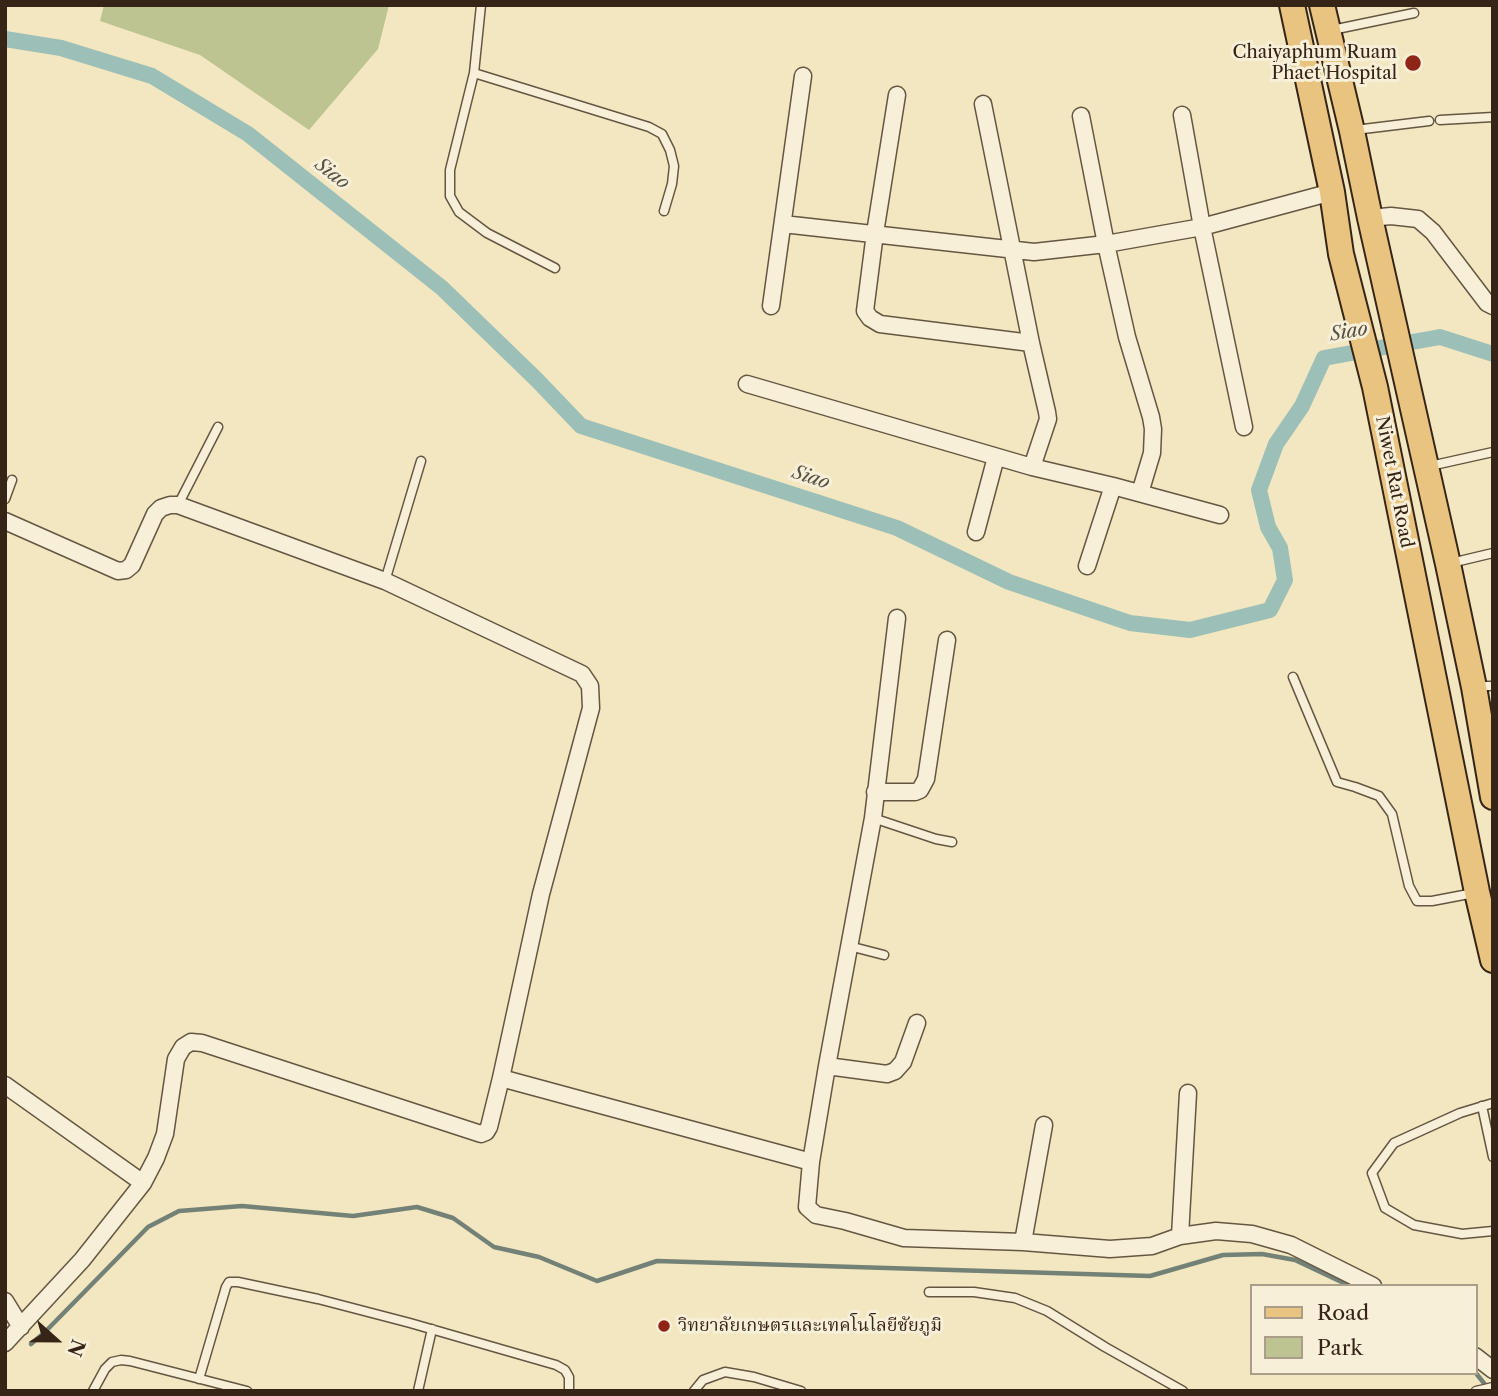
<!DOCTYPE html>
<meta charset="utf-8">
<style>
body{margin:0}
#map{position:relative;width:1498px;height:1396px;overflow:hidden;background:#f2e7c1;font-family:"Libre Caslon Text",serif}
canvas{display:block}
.frame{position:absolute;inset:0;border:7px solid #362517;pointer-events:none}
.legend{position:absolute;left:1250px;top:1284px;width:228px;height:91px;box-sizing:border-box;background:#f7efd7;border:2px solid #aa9e8a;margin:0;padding:9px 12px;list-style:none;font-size:21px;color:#362517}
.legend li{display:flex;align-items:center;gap:14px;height:35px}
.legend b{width:35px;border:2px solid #aa9e8a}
.north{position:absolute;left:21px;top:1305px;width:70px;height:70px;-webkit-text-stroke:5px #f7efd7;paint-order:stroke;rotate:111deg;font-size:19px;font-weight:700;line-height:28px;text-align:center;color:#362517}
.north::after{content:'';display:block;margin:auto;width:24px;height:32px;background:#362517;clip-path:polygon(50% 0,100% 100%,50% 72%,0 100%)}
</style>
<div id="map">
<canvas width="1498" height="1396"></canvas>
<div class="frame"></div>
<ul class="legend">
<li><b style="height:9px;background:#e9c480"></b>Road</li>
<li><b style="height:19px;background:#bdc491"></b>Park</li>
</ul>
<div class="north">N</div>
</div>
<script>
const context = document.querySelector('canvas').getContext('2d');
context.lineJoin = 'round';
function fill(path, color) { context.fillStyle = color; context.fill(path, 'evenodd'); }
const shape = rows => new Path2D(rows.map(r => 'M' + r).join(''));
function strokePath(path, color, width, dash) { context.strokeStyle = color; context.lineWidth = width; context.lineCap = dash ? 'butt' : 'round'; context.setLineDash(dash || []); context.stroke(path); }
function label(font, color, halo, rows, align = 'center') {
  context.font = font + ' "Libre Caslon Text","Noto Serif Thai",serif'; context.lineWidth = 6; context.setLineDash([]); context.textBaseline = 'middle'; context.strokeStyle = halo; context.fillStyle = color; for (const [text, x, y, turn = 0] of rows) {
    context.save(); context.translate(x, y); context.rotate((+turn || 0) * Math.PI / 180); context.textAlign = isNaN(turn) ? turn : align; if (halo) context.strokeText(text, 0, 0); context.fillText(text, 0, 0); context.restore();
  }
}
fill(shape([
 [104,5,389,5,378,49,309,130,200,55,100,21]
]), '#bdc491');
strokePath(shape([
 [31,1344,45,1332,148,1227,179,1211,242,1206,353,1216,417,1207,453,1218,494,1247,539,1257,597,1281,657,1261,1150,1276,1223,1255,1262,1254,1295,1260,1350,1286],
 [1475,1372,1487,1387]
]), '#738177', 4.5);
strokePath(shape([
 [5,39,61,48,152,76,248,134,442,288,537,380,581,426,897,528,1009,582,1130,623,1190,630,1270,610,1285,580,1280,548,1268,527,1259,490,1276,444,1302,406,1324,358,1440,337,1493,354]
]), '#9cbfb7', 16);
const service = shape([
 [481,5,474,73,450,170,450,196,459,212,487,233,555,268],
 [1332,30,1414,13],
 [474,73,649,127,662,134,670,150,674,166,672,184,664,211],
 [1440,120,1493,117],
 [1355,130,1429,121],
 [1430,466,1493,452],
 [5,499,12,480],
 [178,505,218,427],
 [1451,563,1493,553],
 [385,581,421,461],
 [1293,677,1337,782,1355,787,1379,796,1392,814,1409,886,1417,901,1432,901,1474,893],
 [1477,686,1493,686],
 [873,818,936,839,952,842],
 [849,946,884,955],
 [1493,1103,1460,1113,1394,1143,1372,1173,1385,1208,1414,1225,1462,1234,1493,1231],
 [1482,1106,1493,1157],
 [929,1292,974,1292,1015,1298,1047,1311,1105,1347,1183,1391],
 [199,1379,226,1287,229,1282,238,1282,318,1299,410,1323,556,1365,565,1370,569,1377,569,1391],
 [93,1391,105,1369,112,1362,121,1360,130,1361,247,1391],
 [418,1391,432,1329],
 [694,1391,703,1380,725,1372,754,1377,801,1391],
 [1476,1391,1493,1387]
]);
const minor = shape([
 [897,95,875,233,865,311,870,318,880,324,1031,343],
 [983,104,1031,343,1047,412,1048,419,1032,467],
 [1182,115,1202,227,1244,427],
 [1081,116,1106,244,1127,337,1151,417,1153,429,1152,453,1140,493],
 [1370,218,1391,216,1418,219,1433,232,1487,303,1493,306],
 [783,224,1034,252,1106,244,1202,227,1332,192],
 [771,306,803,76],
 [747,384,1032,467,1113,486,1220,515],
 [5,521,118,571,126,570,132,565,155,514,161,508,170,505,178,505,385,581,582,674,590,686,591,708,541,894,501,1078,489,1127,486,1132,481,1134,202,1043,191,1042,183,1047,176,1059,165,1134,156,1158,143,1183,82,1260,5,1343],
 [976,532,996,457],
 [1087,566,1113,486],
 [897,618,873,818,827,1066,811,1162,807,1207,816,1215,845,1221,904,1238,1023,1242,1110,1249,1152,1246,1180,1236,1216,1231,1252,1234,1291,1245,1373,1286],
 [875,792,915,792,920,790,926,779,947,640],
 [827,1066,887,1074,895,1071,903,1062,917,1023],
 [501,1078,811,1162],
 [5,1085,143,1183],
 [1180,1236,1188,1093],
 [1023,1242,1044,1125],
 [5,1301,21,1327],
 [1475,1356,1493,1370]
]);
const primary = shape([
 [1292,5,1332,192,1341,254,1375,387,1477,892,1493,960],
 [1322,5,1352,131,1370,218,1448,564,1474,687,1493,797]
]);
strokePath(service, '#655642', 11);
strokePath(minor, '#655642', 19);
strokePath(primary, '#362517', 28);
strokePath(service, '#f7efd7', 8);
strokePath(minor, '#f7efd7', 16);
strokePath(primary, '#e9c480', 24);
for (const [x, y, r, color] of [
 [1413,63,9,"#8f2418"],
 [664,1326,7,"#8f2418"]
]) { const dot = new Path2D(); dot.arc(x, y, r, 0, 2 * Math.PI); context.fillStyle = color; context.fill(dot); strokePath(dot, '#f7efd7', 2.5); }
label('18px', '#362517', '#f7efd7', [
 ["Chaiyaphum Ruam",1397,53],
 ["Phaet Hospital",1397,74],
 ["วิทยาลัยเกษตรและเทคโนโลยีชัยภูมิ",678,1326,"left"]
], 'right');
label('18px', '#362517', '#f7efd7', [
 ["Niwet Rat Road",1394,482,79]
]);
label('italic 19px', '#555347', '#f7efd7', [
 ["Siao",332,174,38],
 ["Siao",1349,332,-10],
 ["Siao",811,478,18]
]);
</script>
